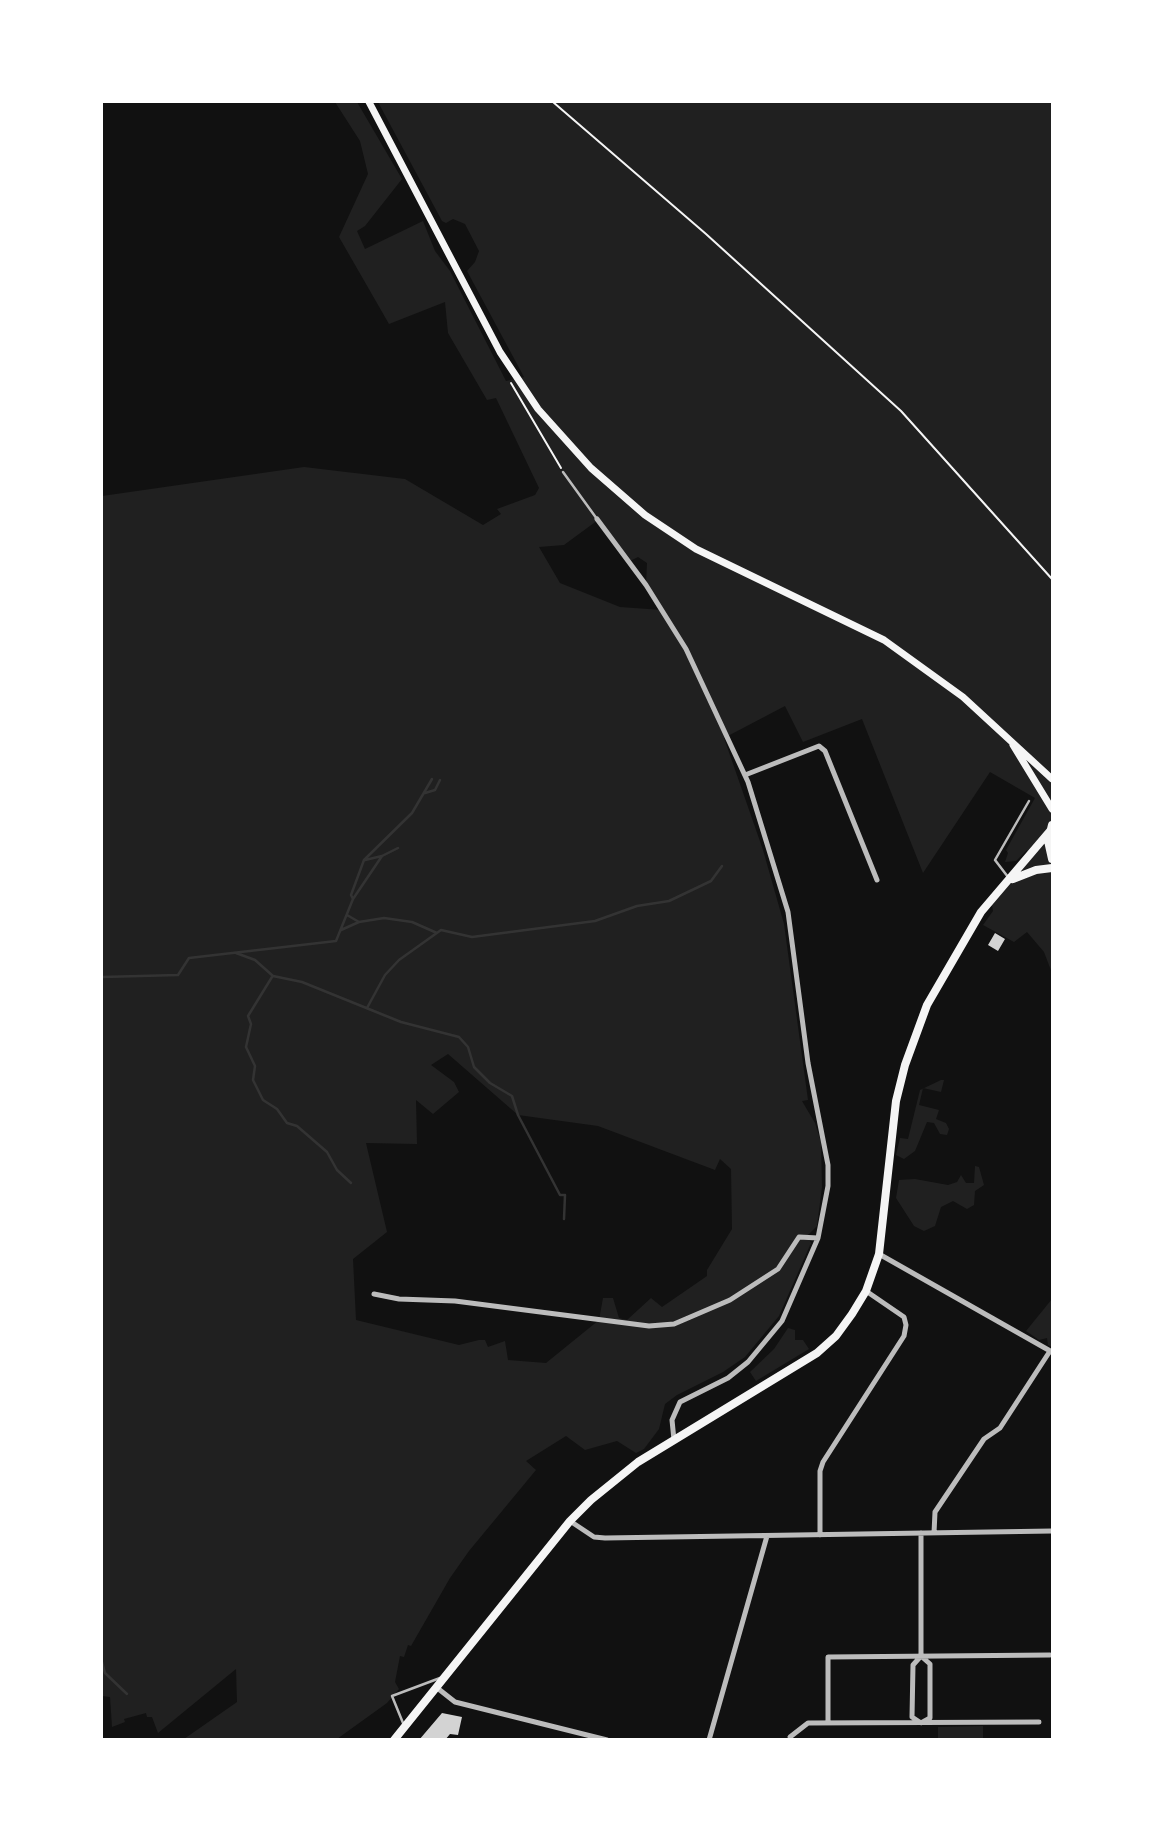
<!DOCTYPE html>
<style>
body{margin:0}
#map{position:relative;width:1154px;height:1841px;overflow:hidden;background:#111;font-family:"Asap Condensed",sans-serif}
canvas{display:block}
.frame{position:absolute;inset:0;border:103px solid #fff;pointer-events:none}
</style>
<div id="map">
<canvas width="1154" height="1841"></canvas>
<div class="frame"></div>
</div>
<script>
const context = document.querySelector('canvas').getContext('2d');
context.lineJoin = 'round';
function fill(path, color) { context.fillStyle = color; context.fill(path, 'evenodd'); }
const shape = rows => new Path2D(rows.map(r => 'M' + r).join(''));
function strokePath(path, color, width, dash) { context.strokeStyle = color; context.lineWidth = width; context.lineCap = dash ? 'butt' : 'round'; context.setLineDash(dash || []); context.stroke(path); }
fill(shape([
 [335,102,357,102,402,179,365,226,357,231,365,249,423,221,435,251,450,271,506,381,524,377,467,271,475,262,479,251,465,224,453,219,446,223,442,221,378,102,1052,102,1052,973,1044,952,1027,932,1014,942,983,925,993,911,991,899,1029,857,1027,850,1016,861,1005,862,1008,853,1006,850,1035,798,990,772,923,873,862,719,803,742,785,706,724,738,763,850,784,924,808,1100,802,1101,815,1123,821,1142,822,1187,817,1226,807,1236,811,1243,779,1316,745,1357,723,1372,677,1395,665,1404,659,1429,644,1449,636,1453,617,1441,585,1450,566,1436,526,1461,536,1470,469,1551,450,1578,411,1646,408,1645,404,1657,400,1656,395,1682,399,1689,387,1703,337,1739,184,1739,237,1702,236,1669,158,1733,152,1717,147,1717,146,1713,124,1719,125,1722,112,1727,110,1697,102,1696,102,496,304,467,405,479,483,525,501,514,497,509,535,495,539,488,496,398,487,400,448,333,445,302,389,324,339,237,368,174,360,141],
 [598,520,628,562,638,557,647,563,646,585,662,610,620,607,560,583,539,547,564,545],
 [448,1054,518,1115,598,1126,715,1170,720,1159,731,1169,732,1229,707,1270,707,1276,662,1307,651,1298,627,1320,619,1318,613,1298,603,1298,599,1320,546,1363,508,1360,505,1341,488,1347,485,1340,479,1340,459,1345,356,1320,353,1259,387,1232,366,1143,417,1144,416,1100,433,1114,459,1092,454,1082,431,1065],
 [941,1080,944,1080,941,1092,923,1088,919,1105,939,1110,936,1119,946,1123,949,1129,947,1135,940,1134,934,1123,927,1122,915,1151,904,1159,896,1155,900,1138,908,1139,920,1090],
 [975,1166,979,1167,984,1185,975,1191,974,1205,967,1209,953,1201,941,1207,935,1226,924,1231,914,1226,896,1198,899,1180,915,1179,948,1185,957,1182,961,1175,966,1183,974,1183],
 [1052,1299,1052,1347,1048,1345,1047,1338,1039,1340,1026,1331],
 [788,1328,795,1330,795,1340,803,1340,809,1349,756,1381,750,1372,774,1349],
 [983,1726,983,1739,938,1739,938,1727]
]), '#202020');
strokePath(shape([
 [425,793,435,790,440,780],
 [365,860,382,856],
 [353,899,351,895,364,860,412,813,432,779],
 [347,915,359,922],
 [341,930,359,922,384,918,412,922,437,933],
 [236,953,255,960,273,976,302,982,401,1022,459,1037,468,1047,474,1067,490,1083,512,1096,518,1115,560,1195,565,1195,564,1219],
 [102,977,178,975,189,958,336,941,353,899,382,856,398,848],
 [272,977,248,1016,251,1024,246,1047,255,1066,253,1080,263,1100,277,1109,287,1123,297,1126,327,1152,337,1170,351,1183],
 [367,1008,385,975,399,960,441,930,472,937,595,921,637,906,669,901,711,881,722,866],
 [102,1662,105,1673,127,1694]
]), '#333', 2.5);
fill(shape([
 [995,933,1005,939,998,951,988,945],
 [442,1713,462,1717,458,1735,450,1734,445,1740,419,1740]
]), '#d3d3d3');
strokePath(shape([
 [553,102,706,234,901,411,1052,579],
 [511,383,561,468]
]), '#f5f5f5', 2);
strokePath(shape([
 [563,472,597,519],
 [1008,877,995,860,1029,801],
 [403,1723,392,1696,440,1678]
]), '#bcbcbc', 2.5);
strokePath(shape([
 [597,519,646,585,686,649,748,782,788,912,808,1063,828,1165,828,1186,818,1238,782,1321,748,1362,728,1378,680,1402,672,1420,674,1440],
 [745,775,819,746,825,751,877,880],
 [879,1254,1052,1352],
 [374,1294,399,1299,455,1301,649,1326,674,1324,730,1300,778,1269,799,1237,818,1238],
 [570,1521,594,1537,605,1538,1052,1531],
 [921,1533,921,1656,913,1665,912,1717,921,1723,930,1718,930,1664,921,1656],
 [934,1533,935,1512,984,1439,1000,1428,1050,1351],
 [820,1535,820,1471,823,1462,904,1336,906,1325,904,1317,866,1291],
 [436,1687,455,1702,607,1740],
 [828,1723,828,1657,1050,1655],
 [790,1737,808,1723,1039,1722],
 [709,1740,767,1536]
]), '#bcbcbc', 5);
strokePath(shape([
 [369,102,500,352,538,409,591,468,645,515,696,549,884,640,963,697,1052,779],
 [1013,745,1052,809]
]), '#f5f5f5', 7);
strokePath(shape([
 [1052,825,1048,841,1052,859],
 [1013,879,1036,870,1052,868],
 [394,1740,570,1521,591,1500,638,1462,817,1353,836,1336,852,1314,866,1291,879,1254,896,1101,905,1065,927,1005,981,912,1050,831]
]), '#f5f5f5', 8);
</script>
